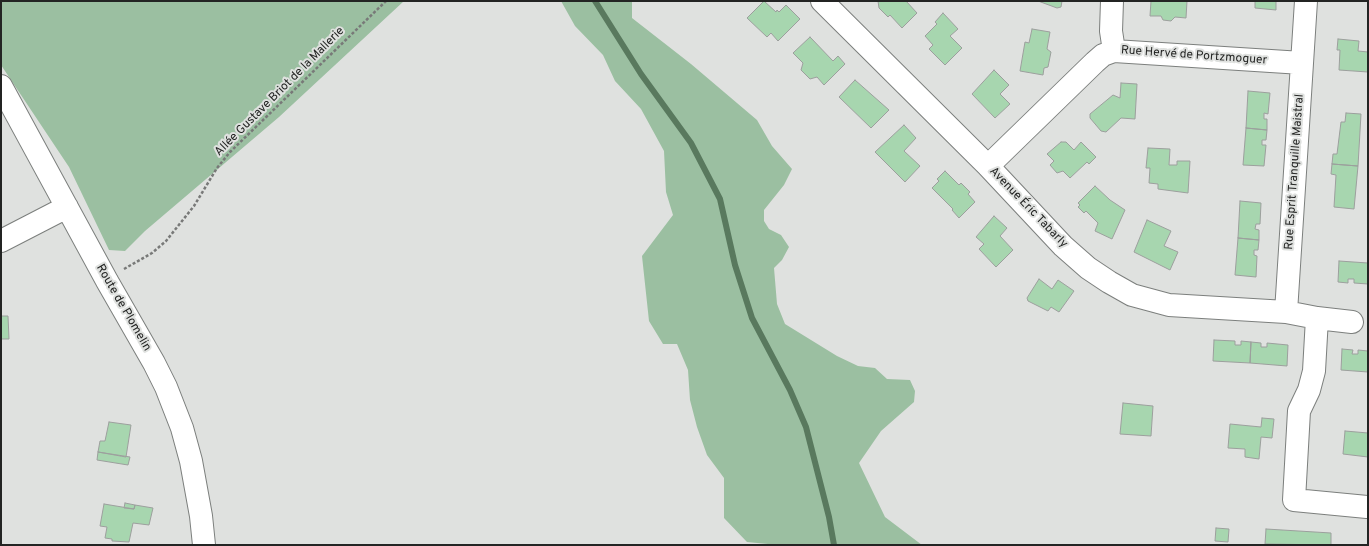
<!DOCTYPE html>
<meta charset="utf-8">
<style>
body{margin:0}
#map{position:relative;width:1369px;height:546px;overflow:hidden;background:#dfe1df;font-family:Overpass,sans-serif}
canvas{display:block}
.frame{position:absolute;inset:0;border:2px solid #232423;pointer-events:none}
</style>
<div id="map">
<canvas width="1369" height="546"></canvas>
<div class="frame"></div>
</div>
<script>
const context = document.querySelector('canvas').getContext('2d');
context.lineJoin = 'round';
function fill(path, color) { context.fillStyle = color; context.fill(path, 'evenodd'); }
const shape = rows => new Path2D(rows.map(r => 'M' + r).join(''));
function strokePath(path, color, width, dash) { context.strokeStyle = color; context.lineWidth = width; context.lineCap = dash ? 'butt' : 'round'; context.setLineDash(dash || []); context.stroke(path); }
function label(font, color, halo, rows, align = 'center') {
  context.font = font + ' Overpass,sans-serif'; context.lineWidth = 4; context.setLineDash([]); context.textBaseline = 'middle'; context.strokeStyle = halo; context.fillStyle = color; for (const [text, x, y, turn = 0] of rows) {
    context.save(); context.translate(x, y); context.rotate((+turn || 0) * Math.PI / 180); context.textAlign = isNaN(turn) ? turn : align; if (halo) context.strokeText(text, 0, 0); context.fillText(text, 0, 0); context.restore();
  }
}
fill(shape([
 [1,1,404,1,279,117,145,231,125,251,109,250,69,167,1,65],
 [561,1,632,1,632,18,691,64,757,120,772,146,792,169,784,185,764,210,764,221,769,229,781,235,789,247,782,260,774,268,777,304,785,324,837,356,858,366,875,368,887,379,910,380,915,391,914,402,881,431,859,463,885,517,922,545,778,545,747,542,724,518,724,478,707,455,697,427,690,400,688,370,677,344,663,344,649,321,642,256,673,215,666,192,664,151,641,109,615,81,603,55,575,26]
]), '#9bbfa1');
strokePath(shape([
 [595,1,641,74,691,143,720,199,735,265,752,318,790,390,806,427,829,517,834,545]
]), '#59795e', 6);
const building = shape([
 [764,1,776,12,777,10,779,12,786,5,800,19,778,41,771,33,767,37,747,18,764,1],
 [878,1,906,1,917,13,902,28,890,15,888,17,879,8,878,1],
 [1038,1,1062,1,1061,7,1057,8,1038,1],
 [1151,1,1187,1,1186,18,1175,17,1171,21,1163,20,1161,16,1150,16,1151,1],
 [1255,1,1276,1,1276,10,1255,8,1255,1],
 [943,13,958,29,950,36,962,48,945,65,929,49,933,45,925,36,937,24,935,22,943,13],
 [1032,29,1050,32,1047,49,1051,52,1048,67,1044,68,1043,75,1020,71,1025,42,1029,43,1032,29],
 [810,37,833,61,838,56,845,64,824,85,817,77,810,79,801,70,803,63,793,53,810,37],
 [1338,39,1359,41,1358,51,1368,52,1368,72,1339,70,1340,50,1337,50,1338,39],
 [994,70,1009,85,1000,94,1010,104,995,118,972,94,994,70],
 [855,80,889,110,871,128,839,97,855,80],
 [1121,83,1137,84,1135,119,1121,118,1106,132,1101,131,1090,118,1090,114,1113,95,1120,98,1121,83],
 [1248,91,1270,93,1268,114,1264,113,1264,119,1267,119,1267,130,1246,128,1248,91],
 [1346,113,1361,114,1358,166,1332,164,1333,154,1337,154,1341,122,1345,122,1346,113],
 [904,125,916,138,904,151,920,166,905,182,875,152,904,125],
 [1246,128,1267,130,1266,140,1262,140,1262,145,1266,145,1264,166,1243,165,1246,128],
 [1061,142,1066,142,1074,150,1081,142,1096,157,1089,164,1087,162,1070,178,1063,171,1057,173,1050,165,1054,161,1047,154,1061,142],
 [1148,148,1170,149,1169,165,1177,165,1177,161,1190,161,1188,193,1158,189,1158,184,1149,183,1150,168,1146,168,1148,148],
 [1332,164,1358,166,1354,209,1334,207,1336,175,1331,174,1332,164],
 [945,171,959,185,961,183,970,192,968,194,975,202,959,218,952,210,953,209,932,188,939,181,937,179,945,171],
 [1095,186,1110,200,1125,210,1112,239,1095,231,1098,223,1086,211,1084,213,1078,207,1080,205,1078,203,1095,186],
 [1240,201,1261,203,1260,224,1256,224,1255,229,1259,230,1259,240,1238,238,1240,201],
 [994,216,1007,228,1000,236,1013,250,996,267,979,249,984,244,976,237,994,216],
 [1147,220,1171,231,1164,246,1178,252,1170,270,1134,252,1147,220],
 [1238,238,1259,240,1258,250,1254,250,1254,255,1257,256,1256,277,1235,275,1238,238],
 [1339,261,1368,263,1368,284,1354,283,1354,279,1348,279,1348,283,1338,282,1339,261],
 [1039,279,1052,289,1058,280,1074,291,1059,312,1051,307,1048,311,1028,301,1027,298,1039,279],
 [1,316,8,316,9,339,1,339,1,316],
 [1214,340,1235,341,1235,345,1241,345,1241,341,1251,342,1250,363,1213,361,1214,340],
 [1251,342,1261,343,1261,347,1267,347,1267,343,1288,345,1287,366,1250,363,1251,342],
 [1342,349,1353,350,1352,354,1358,354,1358,350,1368,351,1368,372,1341,370,1342,349],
 [1123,403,1153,406,1151,436,1120,434,1123,403],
 [1262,418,1274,419,1272,438,1261,437,1259,459,1245,457,1245,449,1228,448,1230,424,1261,427,1262,418],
 [109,422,131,425,126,457,98,452,100,441,105,441,109,422],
 [1345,431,1368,433,1368,457,1343,454,1345,431],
 [98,452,130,457,128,465,97,460,98,452],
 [125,503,135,505,134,509,124,508,125,503],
 [104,504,134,509,135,505,153,508,149,525,133,523,129,542,112,541,112,539,105,538,107,527,100,526,104,504],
 [1216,528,1229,529,1228,542,1215,541,1216,528],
 [1266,529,1331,533,1331,545,1265,544,1266,529]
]);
fill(building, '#a7d6af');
strokePath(building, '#9c9f9d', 1);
const minor = shape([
 [822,1,988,166,1063,246,1088,268,1109,282,1132,295,1169,305,1286,312,1317,318,1314,371,1309,390,1299,411,1294,500,1367,507],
 [1112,1,1111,31,1114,51],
 [1,86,107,281,154,363,166,387,182,428,191,461,201,516,204,545],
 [988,166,1095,62,1103,55,1114,51,1302,63],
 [1,241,67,207],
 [1286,312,1306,1],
 [1317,318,1352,322]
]);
strokePath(minor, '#7c7f7d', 24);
strokePath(shape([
 [124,269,152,253,166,241,194,206,217,168,230,152,386,1]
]), '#787978', 2.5, [3, 2]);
strokePath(minor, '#fff', 22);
label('12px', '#232423', '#dfe1df', [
 ["Rue Hervé de Portzmoguer",1194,56,4],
 ["Allée Gustave Briot de la Mallerie",280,92,-45],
 ["Rue Esprit Tranquille Maistral",1295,172,-86],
 ["Avenue Éric Tabarly",1028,208,46],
 ["Route de Plomelin",123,308,60]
]);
</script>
